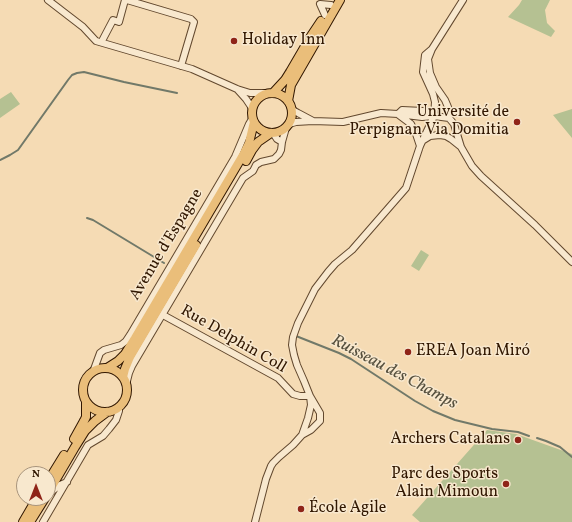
<!DOCTYPE html>
<meta charset="utf-8">
<style>
body{margin:0}
#map{position:relative;width:572px;height:522px;overflow:hidden;background:#f5dbb4;font-family:Vollkorn,serif}
canvas{display:block}
.north{position:absolute;left:16px;top:466px;width:40px;height:40px;box-sizing:border-box;background:#f8e8ce;border:1px solid #a8947c;border-radius:50%;rotate:0deg;font-size:11px;font-weight:700;line-height:16px;text-align:center;color:#311701}
.north::after{content:'';display:block;margin:auto;width:14px;height:18px;background:#8f2418;clip-path:polygon(50% 0,100% 100%,50% 72%,0 100%)}
</style>
<div id="map">
<canvas width="572" height="522"></canvas>
<div class="north">N</div>
</div>
<script>
const context = document.querySelector('canvas').getContext('2d');
context.lineJoin = 'round';
function fill(path, color) { context.fillStyle = color; context.fill(path, 'evenodd'); }
const shape = rows => new Path2D(rows.map(r => 'M' + r).join(''));
function strokePath(path, color, width, dash) { context.strokeStyle = color; context.lineWidth = width; context.lineCap = dash ? 'butt' : 'round'; context.setLineDash(dash || []); context.stroke(path); }
function label(font, color, halo, rows, align = 'center') {
  context.font = font + ' Vollkorn,serif'; context.lineWidth = 3; context.setLineDash([]); context.textBaseline = 'middle'; context.strokeStyle = halo; context.fillStyle = color; for (const [text, x, y, turn = 0] of rows) {
    context.save(); context.translate(x, y); context.rotate((+turn || 0) * Math.PI / 180); context.textAlign = isNaN(turn) ? turn : align; if (halo) context.strokeText(text, 0, 0); context.fillText(text, 0, 0); context.restore();
  }
}
fill(shape([
 [522,0,550,0,545,10,547,23,555,31,551,37,508,17,519,5],
 [11,92,20,104,0,118,0,99],
 [572,109,572,138,553,115],
 [421,250,429,255,419,271,411,266],
 [487,430,516,434,572,454,572,522,420,522,412,515]
]), '#b5c192');
strokePath(shape([
 [0,160,10,155,18,150,68,80,72,75,77,73,84,72,124,82,177,93],
 [87,218,93,220,164,263],
 [296,336,339,353,351,359,415,401,433,411,455,420,492,429,518,432,529,436],
 [537,438,546,441,560,447,572,457]
]), '#717969', 2);
const minor = shape([
 [48,0,83,27,96,41,192,69,237,89,250,93,267,93],
 [127,0,191,19,194,22,181,66],
 [463,0,432,49,428,59,430,73,436,87,445,100,448,107,449,118,454,124,461,147,472,166,481,176,535,225,572,262],
 [325,15,320,4,331,5],
 [103,39,113,20,119,22,125,0],
 [237,89,246,99,252,108],
 [291,109,298,113,313,121],
 [398,114,402,110,423,111,432,115],
 [399,115,411,124,416,134,420,146],
 [289,124,296,122,313,121,343,122,381,113,398,114,422,117,434,116,449,118],
 [273,133,277,139,282,142],
 [422,141,430,136,440,135,446,136,451,139,461,147],
 [163,315,278,378,293,394,300,396,310,396,320,413,320,421,311,430,302,435],
 [93,372,100,353,104,350,121,345,126,341,130,335,235,157,249,124,252,119],
 [126,385,129,373,132,366,243,178,253,171,256,165,261,162,274,159,279,154,281,150,282,142,286,128],
 [50,493,60,485,67,482],
 [43,522,88,445,103,436,109,429,116,420,119,411,119,407],
 [255,522,266,479,271,466,273,463,279,457,293,445,302,435,308,418,311,405,310,396,304,381,297,365,294,355,292,345,293,337,298,323,315,289,328,272,335,264,352,250,406,188,420,146,434,116,435,102,433,94,423,72,425,55,432,49]
]);
const major = shape([
 '252 113a20 20 0 1 1 40 0a20 20 0 1 1-40 0Z',
 [273,93,285,80,290,72,311,36,321,21],
 [288,101,291,85,340,0],
 [246,161,252,150,258,142,271,133],
 [107,368,118,361,125,354,135,338,243,155,249,143,254,122],
 '83 390a22 22 0 1 1 44 0a22 22 0 1 1-44 0Z',
 [123,377,125,369,130,357,196,245],
 [74,439,84,421,86,417,86,402],
 [48,481,64,455],
 [48,493,75,447,85,431,95,421,107,412],
 [23,522,37,498],
 [30,522,45,498]
]);
strokePath(minor, '#62482e', 8);
strokePath(major, '#311701', 10);
strokePath(minor, '#f8e8ce', 6);
strokePath(major, '#eabe7a', 8);
for (const [x, y, r, color] of [
 [234,41,4,"#8f2418"],
 [517,122,4,"#8f2418"],
 [408,352,4,"#8f2418"],
 [518,440,4,"#8f2418"],
 [506,484,4,"#8f2418"],
 [301,509,4,"#8f2418"]
]) { const dot = new Path2D(); dot.arc(x, y, r, 0, 2 * Math.PI); context.fillStyle = color; context.fill(dot); strokePath(dot, '#f8e8ce', 1.5); }
label('16px', '#311701', '#f8e8ce', [
 ["Holiday Inn",242,41],
 ["Université de",509,113,"right"],
 ["Perpignan Via Domitia",509,131,"right"],
 ["EREA Joan Miró",416,352],
 ["Archers Catalans",510,440,"right"],
 ["Parc des Sports",498,475,"right"],
 ["Alain Mimoun",498,493,"right"],
 ["École Agile",309,509]
], 'left');
label('16px', '#311701', '#f8e8ce', [
 ["Avenue d'Espagne",167,245,-59],
 ["Rue Delphin Coll",233,340,30]
]);
label('italic 17px', '#56503e', '#f8e8ce', [
 ["Ruisseau des Champs",394,373,28]
]);
</script>
